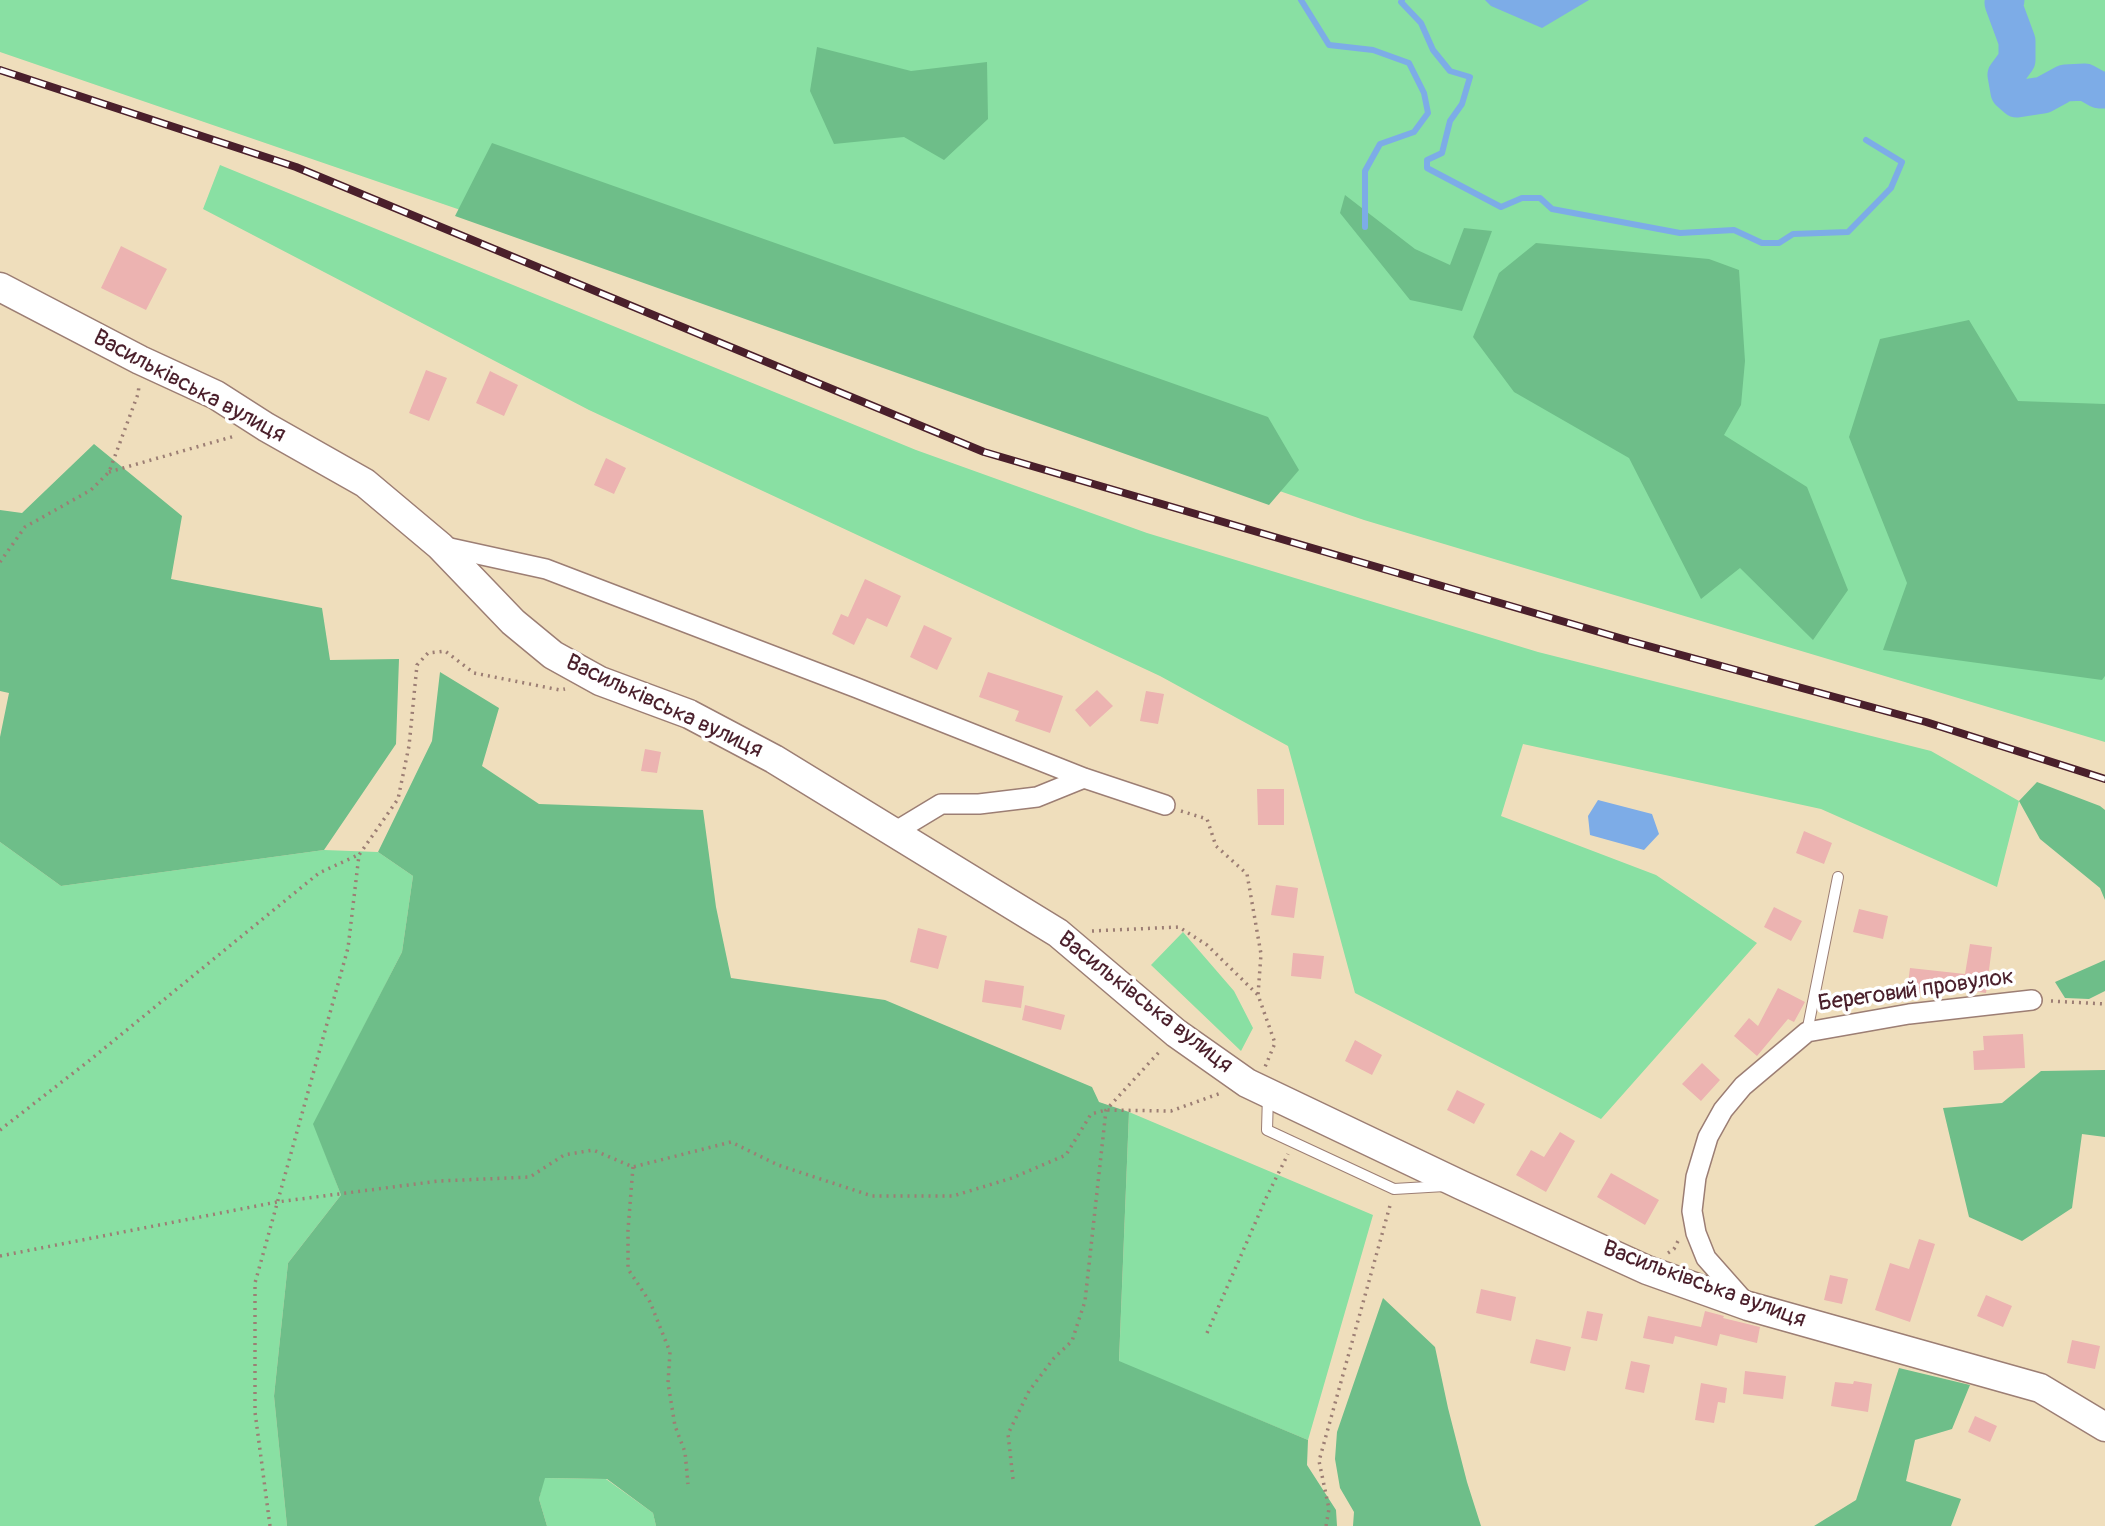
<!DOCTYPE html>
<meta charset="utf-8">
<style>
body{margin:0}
canvas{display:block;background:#efdebc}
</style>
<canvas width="2105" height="1526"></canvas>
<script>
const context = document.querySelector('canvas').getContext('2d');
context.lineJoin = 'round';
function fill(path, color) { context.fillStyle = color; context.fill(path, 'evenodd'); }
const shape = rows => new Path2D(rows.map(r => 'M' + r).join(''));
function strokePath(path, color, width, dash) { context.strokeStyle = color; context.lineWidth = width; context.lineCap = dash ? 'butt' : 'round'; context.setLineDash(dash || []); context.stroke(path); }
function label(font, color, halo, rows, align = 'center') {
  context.font = font + ' Pangolin,sans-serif'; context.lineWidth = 7; context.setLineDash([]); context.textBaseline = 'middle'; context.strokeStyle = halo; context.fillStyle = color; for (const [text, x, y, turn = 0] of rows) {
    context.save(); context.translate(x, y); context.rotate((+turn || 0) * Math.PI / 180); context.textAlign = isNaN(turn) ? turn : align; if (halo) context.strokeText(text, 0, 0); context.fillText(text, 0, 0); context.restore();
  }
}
fill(shape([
 [0,0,2105,0,2105,742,1364,520,0,52],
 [220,165,916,450,1147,533,1538,652,1931,751,2019,801,1997,887,1821,809,1523,744,1501,816,1656,875,1757,943,1601,1119,1355,993,1288,746,1160,676,589,410,203,209],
 [0,842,61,886,324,850,378,852,413,876,402,952,314,1124,341,1195,288,1263,274,1396,287,1526,0,1526],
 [1183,932,1234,991,1253,1028,1241,1051,1151,965],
 [1129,1112,1373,1215,1308,1440,1119,1362],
 [544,1478,606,1479,653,1513,656,1526,547,1526,539,1499]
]), '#89e0a3');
fill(shape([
 [817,47,911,71,987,62,988,119,944,160,904,137,834,144,810,91],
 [492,143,1268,417,1299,470,1269,505,455,216],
 [1345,195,1415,249,1450,265,1464,228,1492,231,1462,311,1410,300,1340,213],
 [1536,243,1709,259,1739,270,1745,361,1741,405,1724,435,1807,487,1848,590,1813,640,1740,568,1701,599,1629,458,1514,392,1473,337,1499,273],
 [1969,320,2018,401,2105,404,2105,676,2102,680,1883,650,1907,583,1849,437,1880,339],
 [94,444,182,516,171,579,322,608,330,660,399,659,396,744,324,850,61,886,0,842,0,737,9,693,0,691,0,510,22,513],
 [440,672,499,708,482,766,539,804,703,810,716,907,731,978,885,1000,1092,1087,1099,1102,1129,1112,1119,1361,1308,1440,1307,1465,1336,1510,1337,1526,656,1526,653,1513,607,1479,545,1478,539,1499,547,1526,287,1526,274,1396,288,1263,341,1195,313,1124,402,952,413,876,378,852,432,741],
 [2037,782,2100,806,2105,810,2105,900,2100,888,2040,839,2019,801],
 [2105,960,2105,991,2089,999,2065,998,2055,982],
 [2105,1070,2105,1137,2082,1134,2072,1208,2022,1241,1969,1217,1943,1108,2002,1103,2041,1071],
 [1383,1298,1435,1347,1448,1408,1467,1482,1481,1526,1353,1526,1354,1512,1340,1488,1335,1459,1337,1432],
 [1899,1368,1970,1385,1952,1429,1915,1440,1906,1481,1961,1499,1951,1526,1814,1526,1856,1500]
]), '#6ebe89');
fill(shape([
 [1485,0,1589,0,1542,28,1491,6],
 [1598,800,1652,814,1659,834,1644,850,1590,835,1588,816]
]), '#7dace7');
strokePath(shape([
 [1301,0,1329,45,1373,50,1409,63,1424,93,1428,113,1414,132,1380,144,1365,171,1365,227],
 [1402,0,1401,2,1421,23,1433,50,1450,71,1470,77,1462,104,1450,121,1442,153,1427,160,1427,168,1501,207,1522,198,1540,198,1552,209,1680,233,1734,230,1762,243,1779,243,1793,234,1848,232,1891,188,1902,162,1866,140]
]), '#7dace7', 6);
strokePath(shape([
 [2006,0,2003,3,2017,41,2017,60,2006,75,2009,92,2017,99,2043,95,2065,83,2085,82,2099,90,2105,90]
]), '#7dace7', 37);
fill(shape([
 [121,246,167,269,146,310,101,288],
 [426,370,447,378,429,421,409,413],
 [490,371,518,385,504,416,476,403],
 [606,458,626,468,614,494,594,485],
 [865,579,901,596,887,627,867,618,854,645,832,634,841,614,848,617],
 [924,625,952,638,937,670,910,657],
 [988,672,1063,696,1050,733,1015,721,1019,711,979,697],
 [1097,690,1113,706,1090,727,1075,710],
 [1146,691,1164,694,1158,724,1140,721],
 [645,749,661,752,657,773,641,771],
 [1257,789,1284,789,1284,825,1258,825],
 [1804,831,1832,843,1824,864,1796,853],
 [1276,885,1298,888,1294,918,1271,915],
 [1774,907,1802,921,1791,941,1764,927],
 [1859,909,1888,916,1883,939,1853,932],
 [918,928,947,936,938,969,910,962],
 [1970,944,1992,947,1986,993,1938,986,1937,995,1907,991,1910,968,1965,974],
 [1293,953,1324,956,1321,979,1291,976],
 [985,980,1024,986,1021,1008,982,1002],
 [1778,988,1805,1002,1794,1022,1788,1019,1757,1056,1734,1036,1749,1018,1758,1026],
 [1025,1005,1065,1015,1061,1030,1022,1020],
 [2023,1034,2025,1068,1974,1070,1973,1051,1984,1050,1983,1036],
 [1355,1040,1382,1055,1372,1075,1345,1061],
 [1702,1063,1720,1080,1701,1101,1682,1084],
 [1457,1090,1485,1104,1474,1124,1447,1110],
 [1560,1132,1575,1141,1546,1192,1516,1175,1531,1150,1544,1157],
 [1611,1173,1659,1200,1645,1225,1597,1197],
 [1919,1239,1935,1244,1910,1322,1875,1310,1890,1263,1909,1269],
 [1830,1275,1848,1279,1842,1304,1824,1300],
 [1481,1289,1516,1297,1511,1321,1476,1313],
 [1986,1295,2012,1306,2003,1327,1977,1316],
 [1587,1311,1603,1314,1597,1341,1581,1338],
 [1705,1311,1724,1316,1723,1318,1760,1327,1757,1343,1720,1334,1717,1346,1675,1336,1673,1344,1643,1338,1648,1316,1701,1327],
 [1536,1339,1571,1347,1565,1371,1530,1363],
 [2072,1340,2100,1346,2095,1369,2067,1363],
 [1631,1361,1650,1365,1644,1393,1625,1389],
 [1745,1371,1786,1376,1783,1399,1743,1394],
 [1854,1381,1872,1384,1868,1412,1831,1406,1835,1382,1853,1384],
 [1701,1383,1727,1388,1725,1403,1718,1402,1714,1423,1695,1420],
 [1975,1416,1997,1426,1990,1442,1968,1432]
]), '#ecb3b1');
const lane = shape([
 [1807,1032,1838,877],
 [1268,1095,1267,1130,1394,1189,1445,1186]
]);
const street = shape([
 [441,546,546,569,857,688,1084,778,1165,805],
 [893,833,941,804,979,804,1037,797,1084,778],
 [1745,1302,1706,1258,1696,1233,1692,1211,1696,1177,1708,1137,1723,1110,1743,1086,1807,1032,1909,1014,2032,1000]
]);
const secondary = shape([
 [0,287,140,360,216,395,266,427,365,483,440,546,513,622,553,655,600,681,689,714,774,759,1058,933,1176,1033,1247,1083,1461,1185,1647,1270,1748,1306,2040,1388,2105,1427]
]);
strokePath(lane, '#9c7e74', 12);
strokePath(street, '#9c7e74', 22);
strokePath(secondary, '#9c7e74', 31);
strokePath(shape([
 [109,472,235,436],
 [0,562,25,527,91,490,109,472,138,394,139,386],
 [1181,811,1207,819,1216,846,1247,874,1261,954,1258,995,1275,1043,1265,1067],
 [1092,931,1179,927,1207,945,1258,995],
 [2051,1001,2105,1004],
 [0,1130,90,1060,319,873,358,855],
 [633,1167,628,1230,628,1269,650,1302,670,1352,668,1383,675,1426,685,1452,688,1484],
 [1668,1253,1674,1249,1678,1241],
 [0,1256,277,1202,439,1181,530,1177,564,1155,593,1150,633,1167,731,1142,778,1165,872,1196,953,1196,1012,1178,1066,1155,1091,1114,1106,1110,1171,1111,1221,1093],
 [1207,1333,1267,1196,1288,1154],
 [1013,1479,1008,1434,1029,1391,1054,1358,1072,1341,1085,1301,1106,1110,1161,1050],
 [270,1526,255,1412,255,1283,348,948,359,855,398,799,409,746,417,665,428,653,445,651,474,673,560,690,565,689],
 [1326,1526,1329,1509,1319,1461,1391,1202]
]), '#9c7e74', 3.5, [2, 5]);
strokePath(lane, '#fff', 10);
strokePath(street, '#fff', 19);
strokePath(secondary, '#fff', 28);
const rail = shape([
 [0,70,296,167,984,452,1630,641,1926,722,2105,779]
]);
strokePath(rail, '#4a1f2b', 8);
strokePath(rail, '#fff', 5, [16]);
label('23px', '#4a1f2b', '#fff', [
 ["Васильківська вулиця",189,387,28],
 ["Васильківська вулиця",664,707,25],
 ["Береговий провулок",1916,991,-8],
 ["Васильківська вулиця",1145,1003,38],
 ["Васильківська вулиця",1704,1285,20]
]);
</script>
